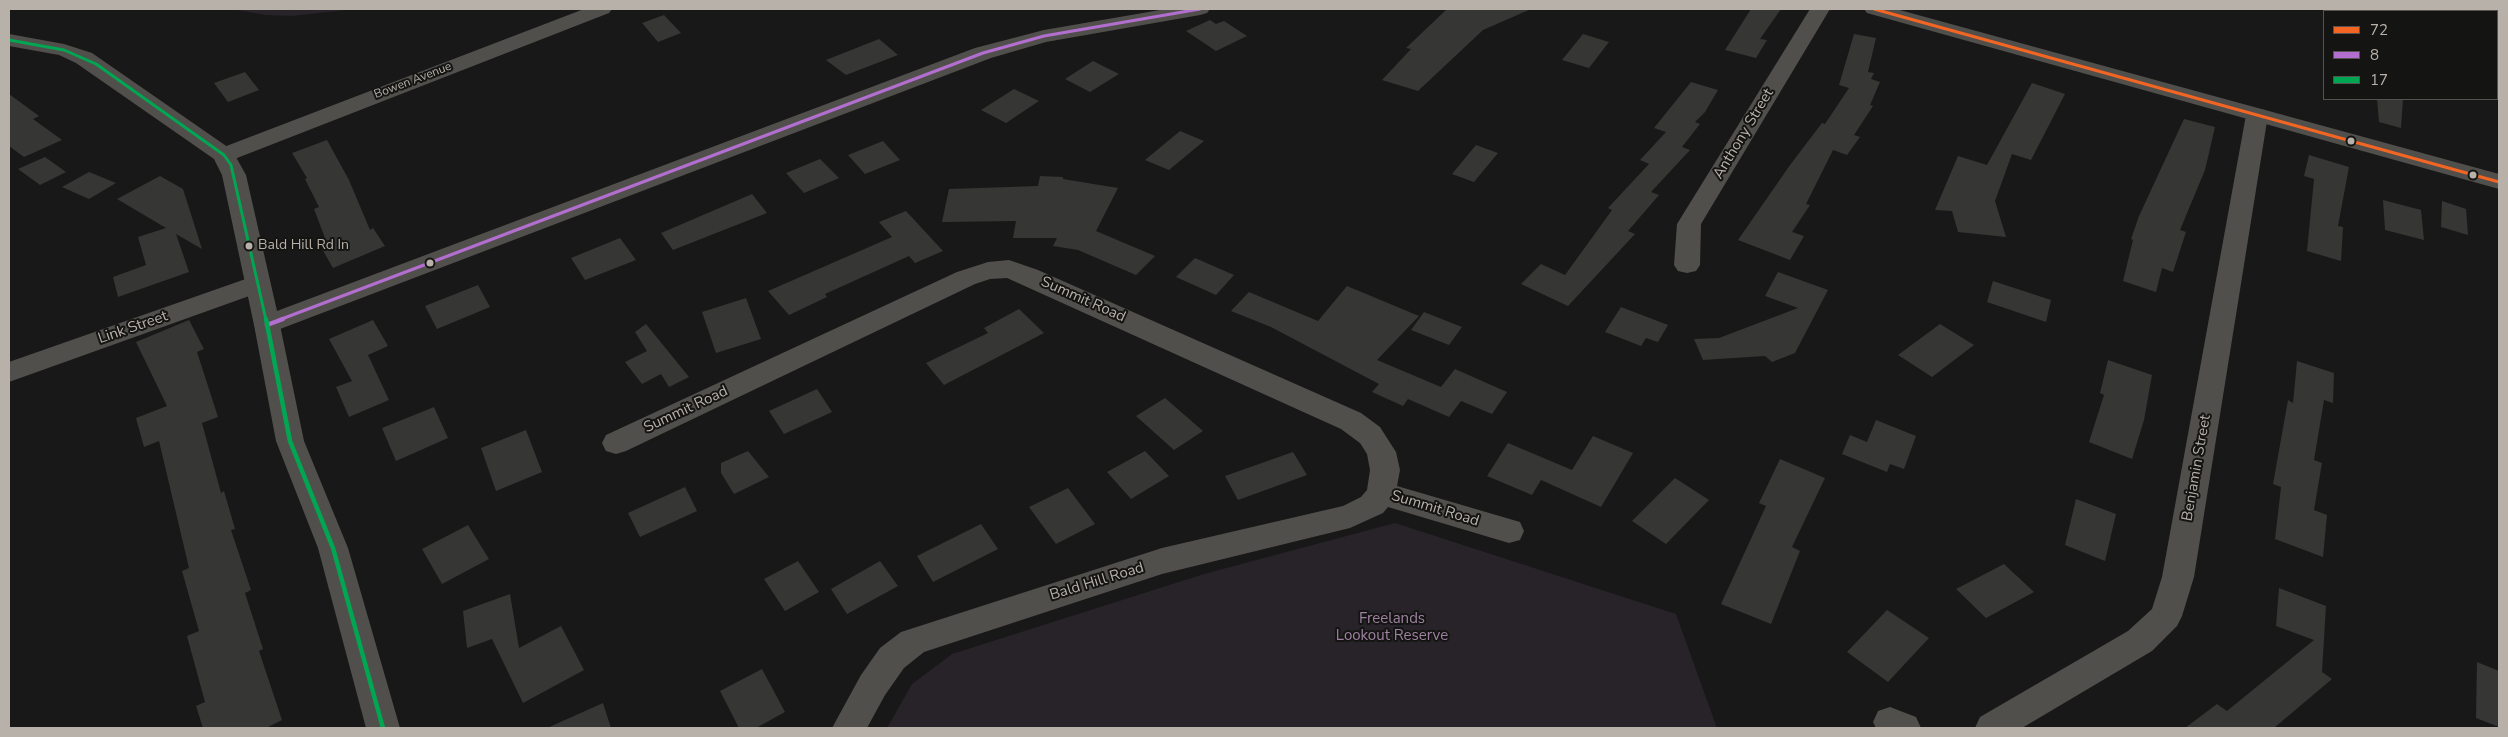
<!DOCTYPE html>
<style>
body{margin:0}
#map{position:relative;width:2508px;height:737px;overflow:hidden;background:#181818;font-family:"Nunito Sans",sans-serif}
canvas{display:block}
.frame{position:absolute;inset:0;border:10px solid #b8b1aa;pointer-events:none}
.legend{position:absolute;left:2323px;top:10px;width:175px;height:90px;box-sizing:border-box;background:#141412;border:1px solid #56534f;margin:0;padding:6px 9px;list-style:none;font-size:15px;color:#b8b1aa}
.legend li{display:flex;align-items:center;gap:10px;height:25px}
.legend b{width:25px;border:1px solid #56534f}
</style>
<div id="map">
<canvas width="2508" height="737"></canvas>
<div class="frame"></div>
<ul class="legend">
<li><b style="height:6px;background:#f26522"></b>72</li>
<li><b style="height:6px;background:#b36fd0"></b>8</li>
<li><b style="height:6px;background:#00a651"></b>17</li>
</ul>
</div>
<script>
const context = document.querySelector('canvas').getContext('2d');
context.lineJoin = 'round';
function fill(path, color) { context.fillStyle = color; context.fill(path, 'evenodd'); }
const shape = rows => new Path2D(rows.map(r => 'M' + r).join(''));
function strokePath(path, color, width, dash) { context.strokeStyle = color; context.lineWidth = width; context.lineCap = dash ? 'butt' : 'round'; context.setLineDash(dash || []); context.stroke(path); }
function label(font, color, halo, rows, align = 'center') {
  context.font = font + ' "Nunito Sans",sans-serif'; context.lineWidth = 4; context.setLineDash([]); context.textBaseline = 'middle'; context.strokeStyle = halo; context.fillStyle = color; for (const [text, x, y, turn = 0] of rows) {
    context.save(); context.translate(x, y); context.rotate((+turn || 0) * Math.PI / 180); context.textAlign = isNaN(turn) ? turn : align; if (halo) context.strokeText(text, 0, 0); context.fillText(text, 0, 0); context.restore();
  }
}
fill(shape([
 [231,9,355,9,292,16,266,15],
 [1395,523,1676,614,1717,728,887,728,912,684,952,654,1204,574]
]), '#282229');
fill(shape([
 [1447,9,1531,9,1483,30,1418,91,1382,80,1411,49,1406,48],
 [1751,9,1781,9,1760,39,1767,40,1756,58,1725,50],
 [664,15,681,33,658,42,642,23],
 [1210,20,1216,24,1224,21,1247,36,1216,51,1186,31],
 [1583,34,1609,42,1589,68,1562,60],
 [1854,34,1876,38,1868,72,1874,73,1871,79,1880,82,1870,105,1873,106,1854,135,1860,137,1847,155,1833,150,1806,204,1810,205,1792,232,1804,236,1790,260,1738,240,1790,165,1822,123,1825,124,1849,88,1839,85],
 [879,39,898,55,846,75,826,60],
 [1093,61,1119,74,1090,92,1065,79],
 [245,72,259,90,228,102,214,83],
 [1691,82,1718,90,1705,112,1695,122,1700,124,1682,147,1690,150,1651,192,1659,195,1628,231,1635,234,1568,306,1521,284,1541,264,1565,275,1612,210,1608,208,1649,164,1640,160,1666,132,1654,128],
 [2032,83,2065,94,2031,160,2012,154,1995,201,2006,237,1958,232,1952,211,1935,210,1958,156,1987,165],
 [1014,89,1039,101,1006,123,981,110],
 [9,94,39,116,33,119,62,140,24,157,9,146],
 [2377,99,2403,99,2401,128,2379,122],
 [2184,119,2215,127,2205,170,2180,230,2186,232,2173,272,2162,268,2156,292,2123,281,2133,240,2131,239,2139,216],
 [1180,131,1204,141,1169,170,1145,160],
 [327,140,349,180,370,230,373,228,385,246,333,268,322,249,328,246,314,209,319,207,305,179,307,178,292,153],
 [883,141,900,160,865,174,848,155],
 [1476,145,1498,153,1474,182,1452,174],
 [2309,155,2349,167,2338,226,2343,227,2341,261,2307,251,2314,179,2304,176],
 [45,157,66,172,40,185,18,169],
 [820,159,839,178,804,193,786,173],
 [89,172,116,183,89,199,62,187],
 [160,176,183,189,202,249,176,234,189,272,118,297,113,277,146,265,138,237,166,228,117,199],
 [1040,176,1063,177,1063,179,1118,188,1096,231,1155,256,1136,275,1078,250,1053,246,1057,238,1013,238,1016,221,942,222,949,189,1038,186],
 [752,194,767,213,673,250,661,233],
 [2383,200,2421,210,2424,240,2385,230],
 [2442,201,2466,209,2468,235,2441,227],
 [906,211,943,251,915,263,909,256,825,294,827,297,789,315,768,291,892,237,879,222],
 [620,238,636,260,585,280,571,258],
 [1195,258,1234,275,1216,295,1176,277],
 [1778,272,1828,290,1795,353,1772,362,1765,356,1703,360,1694,339,1719,338,1798,308,1765,296],
 [1993,281,2051,300,2046,322,1987,302],
 [478,285,490,307,437,329,425,306],
 [1347,286,1419,316,1377,360,1441,387,1455,369,1507,392,1492,414,1461,401,1449,417,1408,399,1403,406,1372,392,1379,384,1271,327,1231,311,1249,292,1318,321],
 [746,298,761,339,716,353,702,312],
 [1621,307,1668,325,1658,342,1646,338,1641,346,1605,332],
 [1019,309,1044,333,944,385,926,363,988,333,984,328],
 [1424,312,1462,327,1449,345,1411,330],
 [189,320,204,349,197,352,218,417,202,423,221,493,224,491,235,529,231,530,251,590,245,593,263,649,259,651,282,720,266,728,203,728,196,706,205,702,187,636,199,631,182,571,189,568,159,441,144,447,136,418,167,406,136,342],
 [373,320,388,346,368,355,389,400,349,417,336,387,352,381,329,339],
 [646,324,672,356,689,377,669,387,661,374,642,384,625,362,647,351,635,332],
 [1940,324,1974,345,1932,377,1898,355],
 [2108,360,2152,375,2144,420,2132,459,2089,442,2104,395,2100,393],
 [2297,361,2334,373,2333,403,2324,400,2314,460,2322,463,2314,510,2327,515,2323,557,2275,539,2281,487,2273,484,2288,400,2293,403],
 [817,389,832,412,784,434,769,411],
 [1165,398,1203,431,1174,450,1136,416],
 [434,407,448,438,396,461,382,428],
 [1876,420,1916,436,1904,469,1890,464,1887,472,1842,454,1850,435,1867,442],
 [526,430,542,472,496,491,481,448],
 [1593,436,1633,453,1601,507,1541,480,1532,495,1487,476,1508,443,1572,470],
 [748,451,769,477,734,494,721,473,721,463],
 [1145,451,1169,476,1131,499,1107,472],
 [1293,452,1307,475,1238,500,1225,476],
 [1780,459,1825,478,1792,547,1800,551,1771,624,1721,604,1766,506,1759,503],
 [1675,478,1709,500,1666,544,1632,521],
 [685,487,697,511,640,537,628,513],
 [1068,488,1095,524,1056,544,1029,507],
 [2076,499,2116,514,2105,561,2065,545],
 [981,524,998,549,933,582,917,556],
 [468,525,489,559,442,584,422,549],
 [798,561,819,592,785,611,764,579],
 [880,561,898,586,847,614,831,589],
 [2004,564,2034,592,1986,618,1956,589],
 [2279,588,2326,606,2322,672,2332,679,2274,728,2185,728,2217,704,2227,711,2314,640,2276,626],
 [510,594,519,648,561,626,584,670,523,703,492,639,467,648,463,611],
 [1887,610,1929,638,1888,682,1847,652],
 [2477,662,2499,671,2499,727,2476,718],
 [762,669,785,712,756,728,739,728,720,691],
 [603,703,611,728,547,728]
]), '#363634');
fill(shape([
 [584,9,612,9,609,13,232,160,224,162,216,160,212,155,216,150,584,9],
 [1810,9,1830,9,1701,224,1700,265,1696,271,1687,273,1678,271,1674,265,1677,224,1810,9],
 [2257,108,2265,110,2268,115,2194,577,2182,616,2177,626,2152,651,2022,728,1975,728,1980,717,2128,631,2152,609,2162,577,2246,115,2249,110,2257,108],
 [1009,260,1038,270,1361,413,1380,427,1396,452,1400,470,1397,486,1520,522,1524,531,1520,540,1509,543,1388,507,1383,513,1350,528,1162,574,924,652,904,668,885,695,867,728,832,728,861,675,880,648,901,632,1162,548,1343,506,1361,497,1367,490,1370,470,1367,454,1360,443,1341,429,1007,278,990,279,975,284,626,451,616,454,606,451,602,443,606,435,957,272,988,262,1009,260],
 [257,275,266,278,270,284,266,290,9,382,9,362,257,275],
 [267,316,276,318,280,325,304,441,348,548,400,728,366,728,318,548,276,441,254,325,258,318,267,316],
 [1890,707,1916,717,1921,728,1876,728,1873,722,1878,711,1890,707]
]), '#514f4c');
fill(shape([
 [1166,9,1210,9,1207,13,1200,15,1046,42,991,58,267,334,258,332,254,325,222,175,214,159,76,63,59,55,9,46,9,34,64,44,92,53,232,150,246,175,277,311,975,48,1044,30,1166,9],
 [1864,9,1896,9,2499,174,2499,189,1867,13,1864,9]
]), '#514f4c');
strokePath(shape([
 [1874,9,2499,182]
]), '#f26522', 3);
strokePath(shape([
 [279,320,983,53,1044,36,1200,9]
]), '#b36fd0', 3);
strokePath(shape([
 [267,325,283,319]
]), '#b36fd0', 4.5);
strokePath(shape([
 [9,40,64,50,96,64,224,155,231,165,266,320]
]), '#00a651', 3);
strokePath(shape([
 [266,319,290,441,333,548,383,728]
]), '#00a651', 4.5);
for (const [x, y, r, color] of [
 [2351,141,4.5,"#b8b1aa"],
 [2473,175,4.5,"#b8b1aa"],
 [249,246,4.5,"#b8b1aa"],
 [430,263,4.5,"#b8b1aa"]
]) { const dot = new Path2D(); dot.arc(x, y, r, 0, 2 * Math.PI); context.fillStyle = color; context.fill(dot); strokePath(dot, '#141412', 2); }
label('12px', '#b8b1aa', '#141412', [
 ["Bowen Avenue",413,81,-21]
]);
label('14px', '#b8b1aa', '#141412', [
 ["Bald Hill Rd In",258,246]
], 'left');
label('15px', '#b8b1aa', '#141412', [
 ["Anthony Street",1744,134,-59],
 ["Summit Road",1083,300,24],
 ["Link Street",133,328,-19],
 ["Summit Road",686,410,-25],
 ["Benjamin Street",2197,468,-80],
 ["Summit Road",1435,509,17],
 ["Bald Hill Road",1097,582,-17]
]);
label('15px', '#9e82a2', '#141412', [
 ["Freelands",1392,619],
 ["Lookout Reserve",1392,636]
]);
</script>
